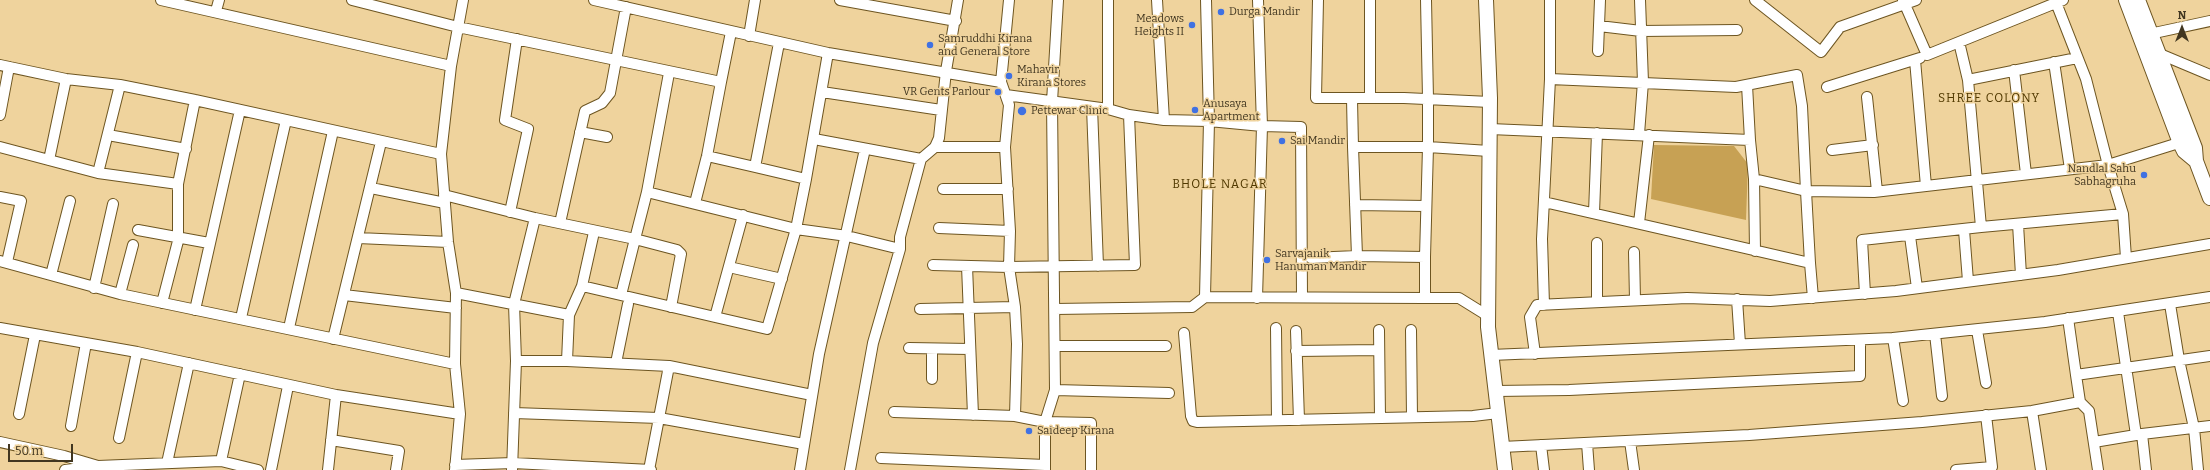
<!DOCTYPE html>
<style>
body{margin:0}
#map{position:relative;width:2210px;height:470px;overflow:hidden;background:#efd39d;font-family:Bitter,serif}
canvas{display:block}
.north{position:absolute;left:2162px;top:8px;width:40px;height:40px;-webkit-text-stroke:3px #efd39d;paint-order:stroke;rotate:0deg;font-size:11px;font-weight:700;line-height:16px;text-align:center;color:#413620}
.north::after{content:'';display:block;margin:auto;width:14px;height:18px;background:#413620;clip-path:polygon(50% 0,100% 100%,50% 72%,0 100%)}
.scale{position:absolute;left:8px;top:444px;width:65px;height:18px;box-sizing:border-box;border:2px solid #413620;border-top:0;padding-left:5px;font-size:12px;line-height:14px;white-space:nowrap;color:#413620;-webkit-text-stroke:3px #efd39d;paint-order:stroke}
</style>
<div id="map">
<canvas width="2210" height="470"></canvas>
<div class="north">N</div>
<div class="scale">50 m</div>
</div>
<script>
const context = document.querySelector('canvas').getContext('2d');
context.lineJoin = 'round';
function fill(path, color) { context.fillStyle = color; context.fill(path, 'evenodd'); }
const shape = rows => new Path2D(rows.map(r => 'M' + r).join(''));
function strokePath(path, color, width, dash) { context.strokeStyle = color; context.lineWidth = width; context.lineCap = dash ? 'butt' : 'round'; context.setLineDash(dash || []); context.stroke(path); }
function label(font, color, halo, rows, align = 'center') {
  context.font = font + ' Bitter,serif'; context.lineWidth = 3; context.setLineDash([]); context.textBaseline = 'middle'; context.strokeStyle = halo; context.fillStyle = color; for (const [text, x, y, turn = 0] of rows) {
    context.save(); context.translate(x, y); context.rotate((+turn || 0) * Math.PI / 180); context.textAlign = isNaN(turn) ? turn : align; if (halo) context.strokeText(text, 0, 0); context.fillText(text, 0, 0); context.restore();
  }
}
fill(shape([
 [1654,145,1734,146,1748,164,1746,220,1651,199]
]), '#c7a154');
const street = shape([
 [161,0,451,66],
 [352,0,458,27,721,82,707,156,695,203],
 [594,0,828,53,1001,82,1009,0],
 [840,0,956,21],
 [1058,0,1052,102,1055,390,1045,422,1091,423,1091,470],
 [1108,0,1108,109],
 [1157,0,1164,120],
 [1206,0,1209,121,1262,126,1258,0],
 [1318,0,1316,98,1404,98,1490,102],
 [1370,0,1370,98],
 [1426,0,1428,98,1428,147,1425,257,1357,256,1353,147,1428,147,1489,151],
 [1550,0,1550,79,1736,87,1797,75,1802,106,1806,191,1874,192,2108,165,2123,214],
 [1755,0,1821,52,1840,27,1916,0],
 [1903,0,1927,55,2063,0],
 [2055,0,2086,79,2108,165,2185,141],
 [216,11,219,0],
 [1599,26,1641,31,1737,30],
 [2145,35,2210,21],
 [749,36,755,0],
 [1959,42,1968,80,1981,227,2123,214,2126,258],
 [1598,51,1600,0],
 [2160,54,2210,75],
 [1915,60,1926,186],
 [2054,62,2070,169],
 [0,65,66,79,120,85,195,100,441,154],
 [2014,70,2026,174],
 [1968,80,2077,58],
 [721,82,731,32],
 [1001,82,1009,105,1005,147,1010,231,1009,267,1015,307,1017,344,1015,416,1045,422,1045,470],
 [1747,85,1750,140],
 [1827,87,1920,58],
 [822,92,941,110],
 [1006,95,1108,109,1129,115],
 [1867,97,1877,191],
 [1352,99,1353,147],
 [1092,107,1098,266],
 [0,115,9,67],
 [1490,129,1750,140,1754,179,1806,191,1810,263,1544,202],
 [580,132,607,137],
 [1639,134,1643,82,1640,0],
 [108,135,186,149],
 [814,139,921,159],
 [0,147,98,173,178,184,195,100],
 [935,147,1005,147],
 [1832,150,1873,145],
 [707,156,755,167],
 [49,160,66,79],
 [98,173,120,85],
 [806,179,828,53],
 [1754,179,1755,251],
 [371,188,445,203],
 [943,189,1008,189],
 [647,192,669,73],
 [444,195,535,218,635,239,647,192,796,229,847,236,900,249,900,237,921,159,935,147,939,138,946,71,958,0],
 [0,197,21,201,7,262],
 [1355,205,1426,206],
 [510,212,528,129,505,120,517,39],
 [1594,213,1597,133],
 [560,223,585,111,602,103,610,93,626,7],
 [1639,223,1649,135],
 [2018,224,2021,275],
 [939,228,1010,231],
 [138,230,209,243],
 [1964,230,1968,281],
 [1910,236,1917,288],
 [358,238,448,242],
 [1597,243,1597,302],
 [1634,252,1635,300],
 [1311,258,1357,256],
 [0,261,120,294,455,364],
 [1810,263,1813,298],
 [933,265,1009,267,1135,265,1129,115,1164,120,1209,121,1205,297],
 [967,266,973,415],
 [729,267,782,279],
 [51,275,70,201],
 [582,286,715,317,743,215],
 [94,288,113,204],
 [456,293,569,315],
 [120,294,133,245],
 [1865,294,1862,240,1981,227],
 [344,295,456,308],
 [621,295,635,239,677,250,681,254,671,307],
 [1257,298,1262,126,1301,127,1302,296],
 [1425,298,1425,257],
 [1737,299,1740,344],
 [162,303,178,241,178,184],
 [2170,304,2179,360,2194,428,2198,470],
 [1544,305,1542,239,1550,79],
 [920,309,1015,307],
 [1055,309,1192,307,1205,297,1425,298,1459,298,1488,316],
 [195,310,240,110],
 [2118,312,2136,435],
 [715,317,767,329,796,229,806,179,755,167,779,43],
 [241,318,286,120],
 [2068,318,2076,375,2210,356],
 [0,328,137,352,336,395],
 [289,328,333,131],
 [1276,328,1277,420],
 [1379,330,1380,418],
 [1411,330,1412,417],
 [1977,330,1986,383],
 [1296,331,1299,420],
 [1184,333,1191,416,1193,421,1197,422,1473,416,1498,413],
 [1935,334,1942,396],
 [1893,338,1903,401],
 [333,339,381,142],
 [1056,346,1166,346],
 [909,348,970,349],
 [932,349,932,379],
 [1296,351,1379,350],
 [1535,354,1530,317,1537,305,1687,298,1770,301,1896,291,2058,270,2210,244],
 [1491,355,1893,338,2045,322,2210,297],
 [516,361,567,361,569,315,582,286,594,232],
 [567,361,669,366,812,395],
 [616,363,628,304],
 [1055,390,1169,393],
 [1496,391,1569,390,1860,376,1860,340],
 [2080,402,2089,411,2098,470],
 [2032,411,2041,470],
 [894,412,1015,416],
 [514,413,659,418,804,444],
 [19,414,35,335],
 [71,426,86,343],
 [119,438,137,352],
 [331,440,399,451,396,470],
 [1630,441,1634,470],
 [0,442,64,456,98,466,221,461,258,470],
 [2094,442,2142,434],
 [1587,443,1589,470],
 [1541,445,1544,470],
 [1502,447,1749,435,1922,422,2032,411,2080,402,2076,375],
 [881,458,1045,465],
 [221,461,240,374],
 [167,463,189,363],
 [455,465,513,463,651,470],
 [65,470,97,466],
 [271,470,288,386],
 [328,470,336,395,460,414],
 [455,470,460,414,455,364,456,293,448,242,441,154,451,66,463,0],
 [512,470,516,361,514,304,535,218],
 [649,470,669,366],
 [800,470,819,354,865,149],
 [850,470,873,343,900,249],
 [1956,470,1992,467,1986,415],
 [2146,470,2142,434,2210,426]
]);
const secondary = shape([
 [1486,0,1490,98,1488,327,1505,470],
 [2126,0,2180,143,2184,151,2196,161],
 [2138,0,2195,148,2196,161,2210,198]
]);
strokePath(street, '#6d5521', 12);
strokePath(secondary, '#6d5521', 16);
strokePath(street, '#fff', 10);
strokePath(secondary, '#fff', 14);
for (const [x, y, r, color] of [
 [1221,12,4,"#4071e2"],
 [1192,25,4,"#4071e2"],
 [930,45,4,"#4071e2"],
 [1009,76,4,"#4071e2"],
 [998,92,4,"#4071e2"],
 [1195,110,4,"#4071e2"],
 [1022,111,5,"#4071e2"],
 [1282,141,4,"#4071e2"],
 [2144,175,4,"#4071e2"],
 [1267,260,4,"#4071e2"],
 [1029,431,4,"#4071e2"]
]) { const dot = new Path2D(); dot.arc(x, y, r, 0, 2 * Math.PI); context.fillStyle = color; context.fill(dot); strokePath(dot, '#efd39d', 1.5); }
label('11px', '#413620', '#efd39d', [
 ["Durga Mandir",1229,12],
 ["Meadows",1184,19,"right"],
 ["Heights II",1184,32,"right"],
 ["Samruddhi Kirana",938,39],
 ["and General Store",938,52],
 ["Mahavir",1017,70],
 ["Kirana Stores",1017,83],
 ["VR Gents Parlour",990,92,"right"],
 ["Anusaya",1203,104],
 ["Apartment",1203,117],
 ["Pettewar Clinic",1031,111],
 ["Sai Mandir",1290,141],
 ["Nandlal Sahu",2136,169,"right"],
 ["Sabhagruha",2136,182,"right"],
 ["Sarvajanik",1275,254],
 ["Hanuman Mandir",1275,267],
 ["Saideep Kirana",1037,431]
], 'left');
context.letterSpacing = '1px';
label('12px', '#513900', '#efd39d', [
 ["SHREE COLONY",1989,99],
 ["BHOLE NAGAR",1220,185]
]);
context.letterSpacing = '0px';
</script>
